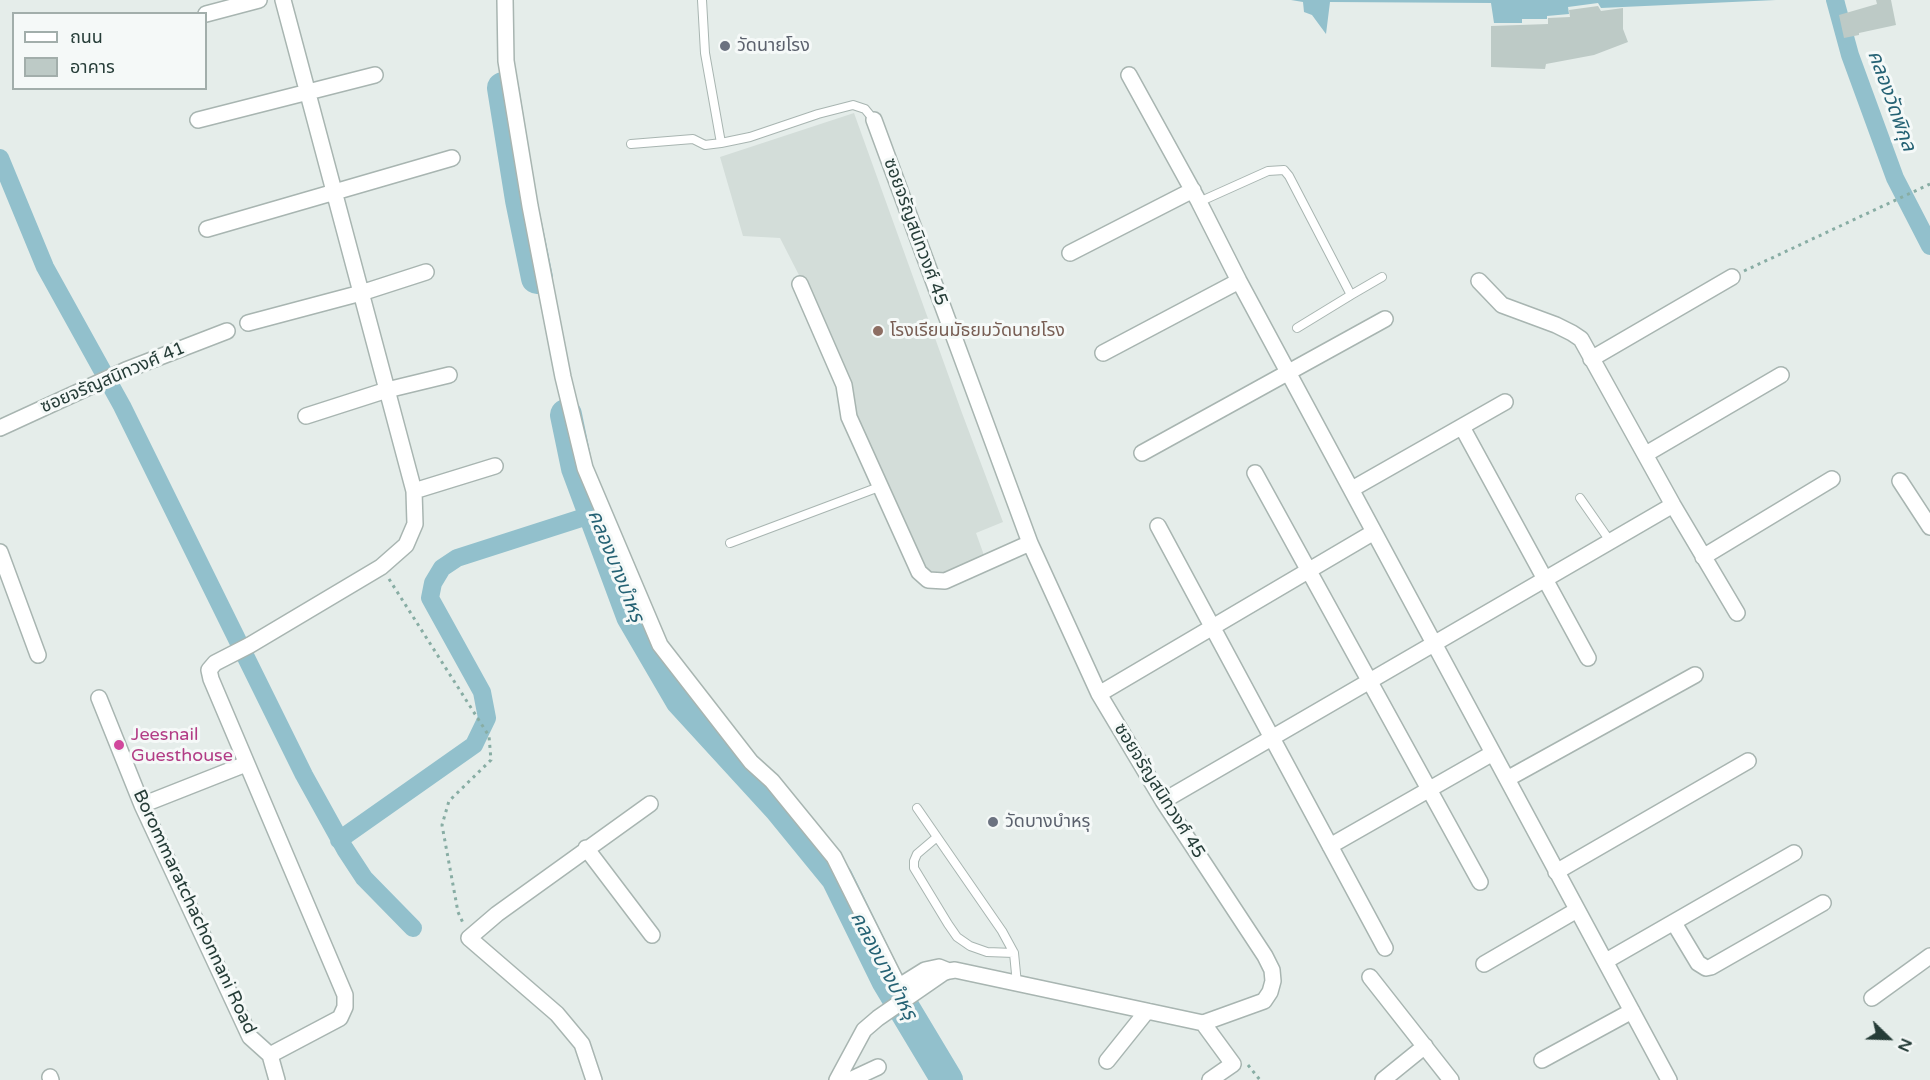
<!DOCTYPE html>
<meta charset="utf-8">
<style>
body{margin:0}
#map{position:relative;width:1930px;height:1080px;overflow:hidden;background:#e5edea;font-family:"Varela Round","Noto Sans Thai",sans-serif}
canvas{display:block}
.legend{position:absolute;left:12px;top:12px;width:195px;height:78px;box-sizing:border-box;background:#f5f9f8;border:2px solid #a2aeab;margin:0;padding:8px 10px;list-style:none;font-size:18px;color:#263d38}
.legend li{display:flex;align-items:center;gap:12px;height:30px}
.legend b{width:30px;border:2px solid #a2aeab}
.north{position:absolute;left:1858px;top:1008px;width:60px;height:60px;-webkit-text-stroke:4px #f5f9f8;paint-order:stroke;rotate:113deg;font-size:16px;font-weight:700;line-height:24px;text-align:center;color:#263d38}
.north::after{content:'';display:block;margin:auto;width:21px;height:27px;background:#263d38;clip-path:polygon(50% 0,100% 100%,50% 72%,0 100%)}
</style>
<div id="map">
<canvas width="1930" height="1080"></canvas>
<ul class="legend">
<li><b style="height:8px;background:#fff"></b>ถนน</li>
<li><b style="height:16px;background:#bdcac6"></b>อาคาร</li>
</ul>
<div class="north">N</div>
</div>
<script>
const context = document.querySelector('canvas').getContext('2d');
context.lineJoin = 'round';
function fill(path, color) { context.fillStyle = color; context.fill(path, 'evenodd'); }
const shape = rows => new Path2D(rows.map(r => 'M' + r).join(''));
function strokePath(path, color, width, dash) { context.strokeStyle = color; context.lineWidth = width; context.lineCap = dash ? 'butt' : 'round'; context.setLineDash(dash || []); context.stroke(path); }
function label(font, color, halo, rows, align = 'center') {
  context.font = font + ' "Varela Round","Noto Sans Thai",sans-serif'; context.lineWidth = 6; context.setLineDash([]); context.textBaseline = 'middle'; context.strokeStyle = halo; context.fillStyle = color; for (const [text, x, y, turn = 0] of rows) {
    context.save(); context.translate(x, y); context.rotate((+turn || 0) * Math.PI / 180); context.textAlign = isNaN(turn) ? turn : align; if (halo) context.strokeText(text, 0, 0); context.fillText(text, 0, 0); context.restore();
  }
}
fill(shape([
 [854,113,962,413,1003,522,976,533,985,558,937,578,922,572,802,281,780,238,743,236,720,157]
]), '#d3ddd9');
fill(shape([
 [1291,0,1776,0,1601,8,1598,3,1568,7,1569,14,1547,16,1547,19,1522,19,1522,23,1494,23,1491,3,1330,2,1326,34,1312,15,1304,12,1303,2],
 [1830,0,1844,0,1846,11,1834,14]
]), '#92c0cc');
strokePath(shape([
 [1835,0,1850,55,1895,178,1930,246],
 [0,158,45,267,122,406,304,775,345,849,364,878,413,928],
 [339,840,474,745,487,718,482,692,430,598,433,583,442,568,457,558,594,514]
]), '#92c0cc', 18);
strokePath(shape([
 [503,88,521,200,537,278],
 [566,415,577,468,632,616,681,700,779,807,837,878,887,980,947,1080]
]), '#92c0cc', 32);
fill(shape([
 [1876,0,1891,0,1896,25,1859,33,1859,35,1844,38,1839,15,1877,4],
 [1598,6,1601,11,1623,8,1623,29,1628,42,1594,55,1546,64,1545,69,1491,67,1491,26,1548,24,1548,18,1570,17,1569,10]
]), '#bdcac6');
const service = shape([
 [702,0,705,53,721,143,750,137,818,114,853,105,865,109,874,120],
 [631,144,693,139,705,145,721,143],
 [1199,202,1268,171,1284,170,1289,176,1351,295,1297,328],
 [1351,295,1382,277],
 [1580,498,1610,541],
 [730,543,879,487],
 [917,808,1002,931,1014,953,1017,984],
 [937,837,917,854,914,861,914,868,948,924,957,937,970,946,987,952,1014,953]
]);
const minor = shape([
 [505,0,506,61,530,206,563,377,585,468,660,645,751,762,772,781,834,857,897,983,901,985,925,970,939,967,949,971],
 [206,14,259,0],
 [1129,75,1199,202,1239,281,1669,1080],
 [198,120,375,75],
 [207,229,452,158],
 [1070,253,1193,190],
 [1479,281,1502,305,1556,325,1572,333,1581,339,1673,505,1737,613],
 [800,284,844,385,849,417,919,572,928,580,945,581,1030,543],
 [248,323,361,293,426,272],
 [1103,353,1239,281],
 [1591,359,1732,277],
 [306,416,387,390,449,375],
 [1462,427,1588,658],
 [0,428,126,370,227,331],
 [1142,453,1385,319],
 [1646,454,1781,375],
 [1255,473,1480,882],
 [1900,481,1930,527],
 [1352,489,1505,402],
 [414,491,495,466],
 [1158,526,1385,948],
 [0,552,38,655],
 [1703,557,1832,479],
 [1099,694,1374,532],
 [99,698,142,805,250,1037,270,1055],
 [1507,779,1695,675],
 [1163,801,1673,505],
 [142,805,246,764],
 [1330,846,1493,753],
 [586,848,652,935],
 [1556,872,1748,761],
 [1674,923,1698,963,1706,968,1711,967,1823,903],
 [1606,961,1794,853],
 [1484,964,1577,910],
 [1370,977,1451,1080],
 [1872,998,1930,956],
 [1203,1023,1233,1064,1210,1080],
 [270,1055,340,1018,345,1007,345,995,211,679,209,670,215,663,250,645,381,567,406,545,415,524,414,491,283,0],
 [270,1055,277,1080],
 [1542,1060,1632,1011],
 [1107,1061,1147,1011],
 [50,1077,51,1080],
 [594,1080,582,1044,557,1014,469,938,497,914,650,804],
 [837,1080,864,1030,878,1018,943,973,949,971,955,970,1203,1023,1264,1001,1270,992,1273,981,1272,970,1265,956,1163,801,1099,694,1030,543,874,120],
 [850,1080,878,1067],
 [1383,1080,1425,1046]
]);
strokePath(service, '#a8b5b1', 10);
strokePath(minor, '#a8b5b1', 18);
strokePath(shape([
 [1744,271,1930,184],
 [389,579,489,736,491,760,449,801,442,825,458,912,463,923],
 [1248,1065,1260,1080]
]), '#88ada4', 3, [3, 4.5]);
strokePath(service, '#fff', 8);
strokePath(minor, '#fff', 15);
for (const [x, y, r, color] of [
 [725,46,6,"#6b7280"],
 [878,331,6,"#8d6e63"],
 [119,745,6,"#d1479c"],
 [993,822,6,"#6b7280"]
]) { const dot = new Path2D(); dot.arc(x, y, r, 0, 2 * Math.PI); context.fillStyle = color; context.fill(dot); strokePath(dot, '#f5f9f8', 2); }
label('18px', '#5b616d', '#f5f9f8', [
 ["วัดนายโรง",737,46],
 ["วัดบางบำหรุ",1005,822]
], 'left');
label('18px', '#263d38', '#f5f9f8', [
 ["ซอยจรัญสนิทวงศ์ 45",915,232,70],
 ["ซอยจรัญสนิทวงศ์ 41",113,378,-23],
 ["ซอยจรัญสนิทวงศ์ 45",1159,791,58],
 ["Borommaratchachonnani Road",194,912,65]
]);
label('18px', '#785e54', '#f5f9f8', [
 ["โรงเรียนมัธยมวัดนายโรง",890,331]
], 'left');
label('18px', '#b23c85', '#f5f9f8', [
 ["Jeesnail",131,735],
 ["Guesthouse",131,756]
], 'left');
label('italic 20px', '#256274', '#f5f9f8', [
 ["คลองวัดพิกุล",1891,101,70],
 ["คลองบางบำหรุ",615,566,68],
 ["คลองบางบำหรุ",883,966,62]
]);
</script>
